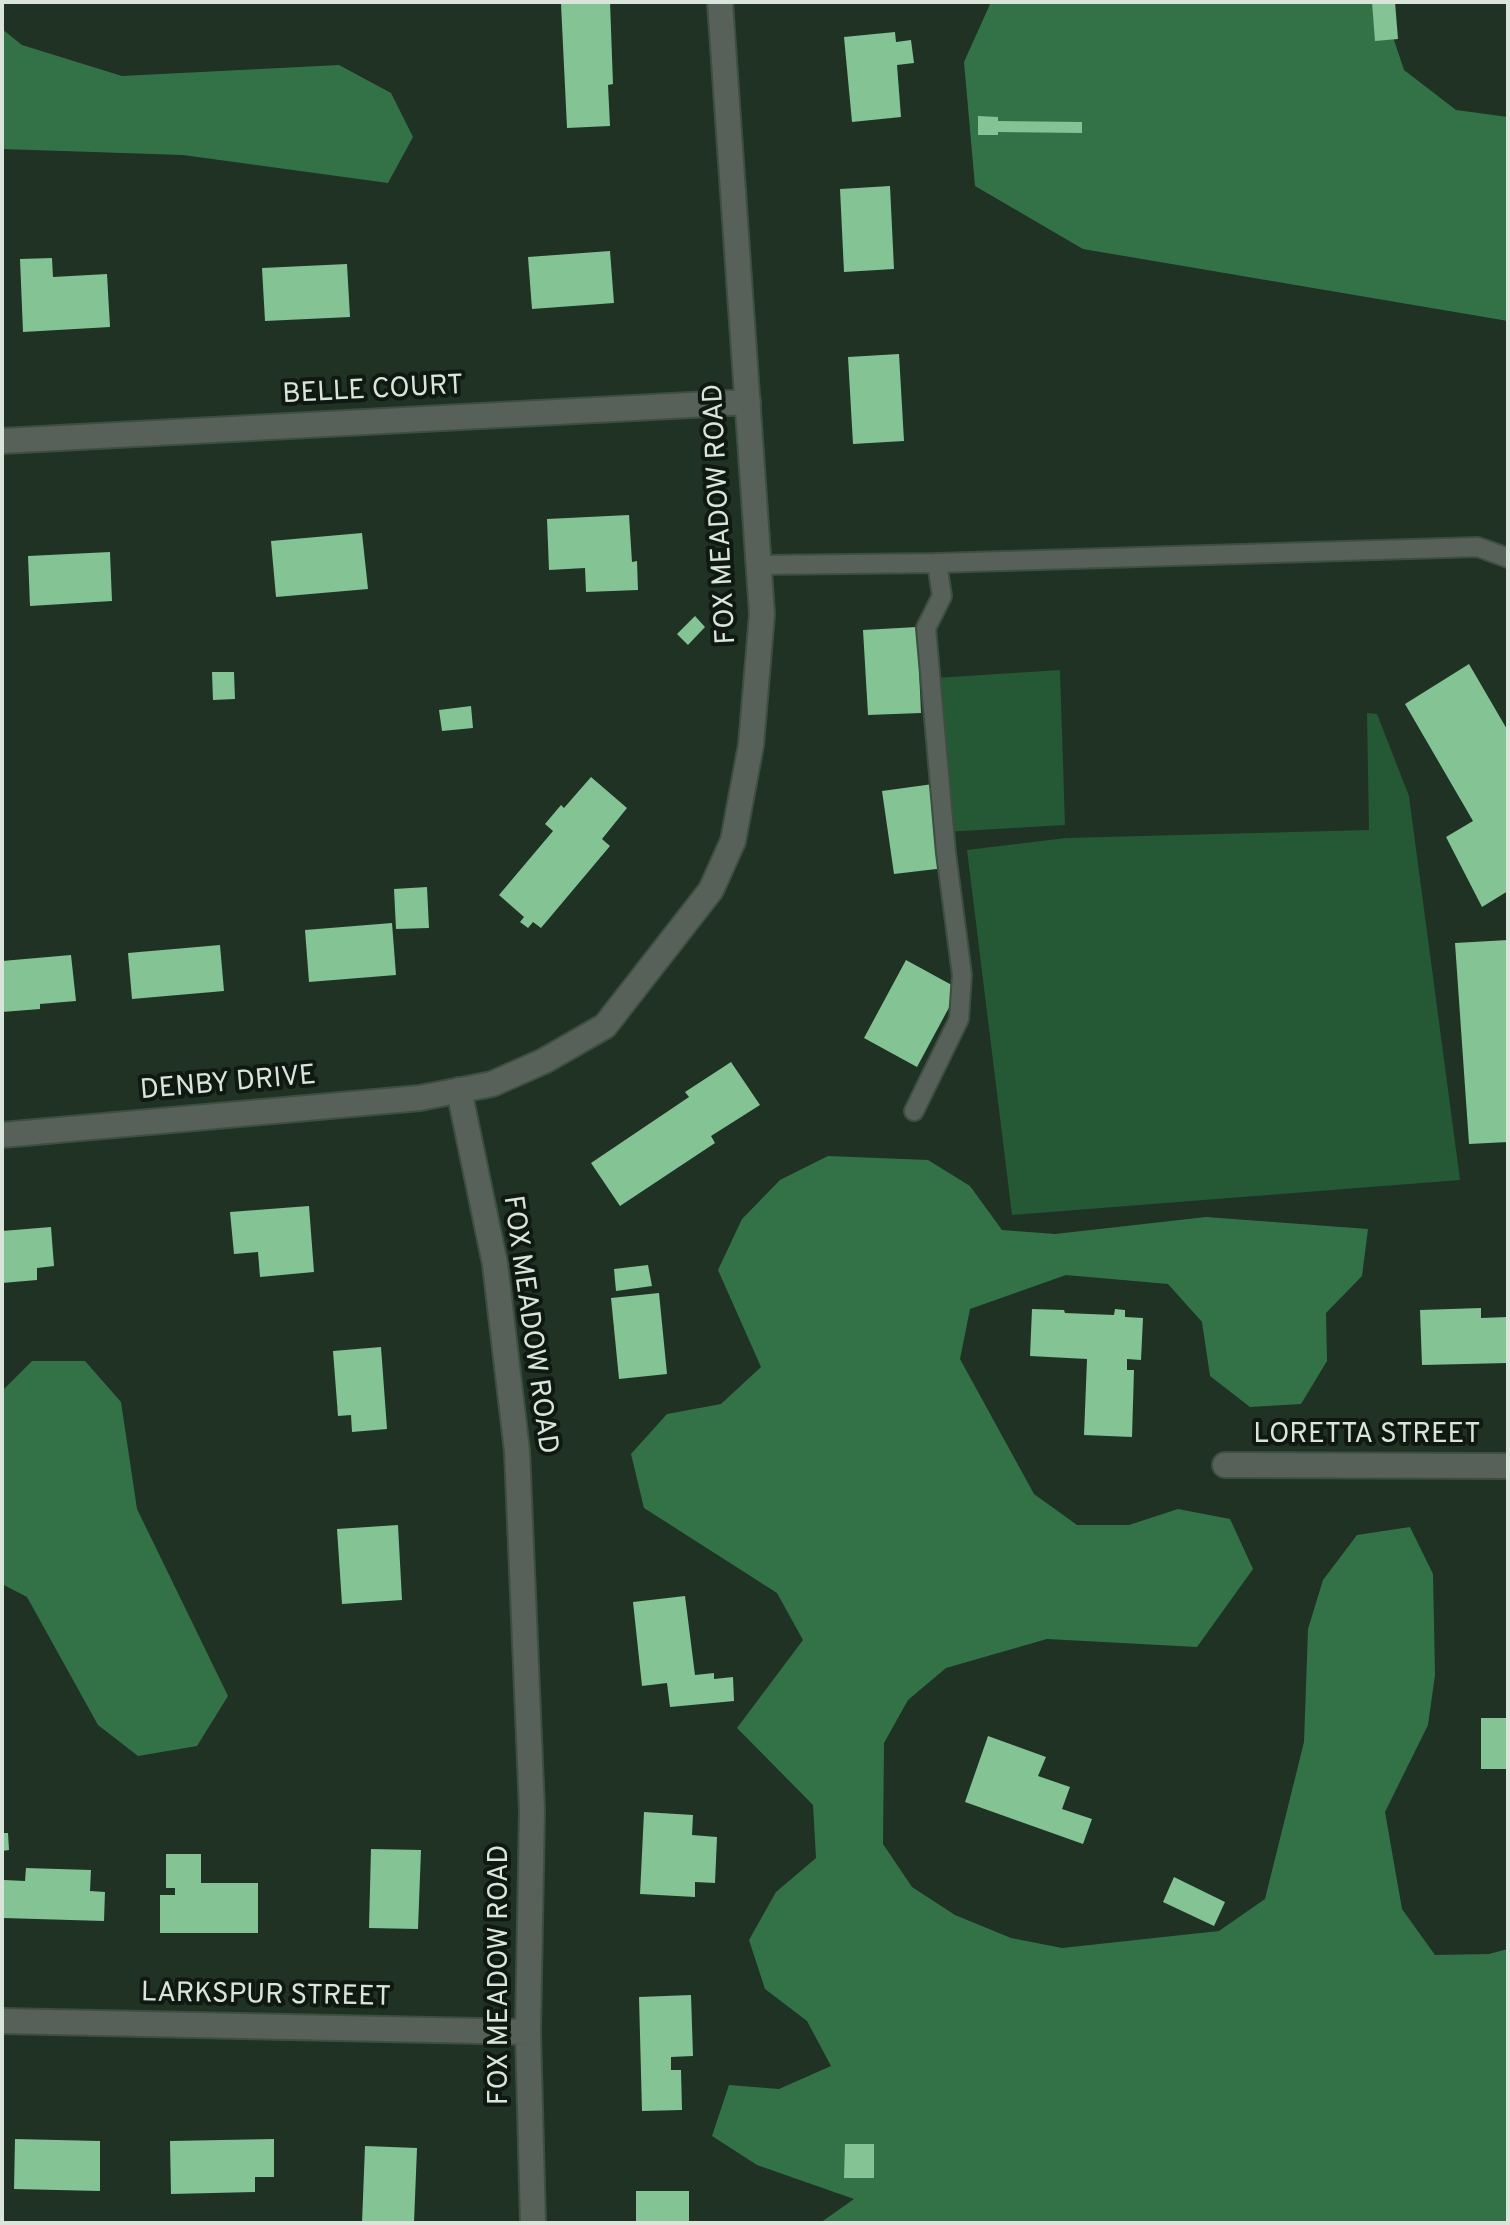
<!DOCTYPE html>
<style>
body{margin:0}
#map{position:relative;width:1510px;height:2225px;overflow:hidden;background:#1f3224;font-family:Overpass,sans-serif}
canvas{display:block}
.frame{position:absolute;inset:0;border:4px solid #d9e5db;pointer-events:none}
</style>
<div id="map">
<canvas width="1510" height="2225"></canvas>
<div class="frame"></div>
</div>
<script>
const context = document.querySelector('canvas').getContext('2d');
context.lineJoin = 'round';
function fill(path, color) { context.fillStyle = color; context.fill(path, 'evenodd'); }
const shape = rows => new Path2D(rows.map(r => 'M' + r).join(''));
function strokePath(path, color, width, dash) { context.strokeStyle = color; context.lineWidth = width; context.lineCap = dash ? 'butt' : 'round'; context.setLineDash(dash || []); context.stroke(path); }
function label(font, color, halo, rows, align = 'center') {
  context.font = font + ' Overpass,sans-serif'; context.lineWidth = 8; context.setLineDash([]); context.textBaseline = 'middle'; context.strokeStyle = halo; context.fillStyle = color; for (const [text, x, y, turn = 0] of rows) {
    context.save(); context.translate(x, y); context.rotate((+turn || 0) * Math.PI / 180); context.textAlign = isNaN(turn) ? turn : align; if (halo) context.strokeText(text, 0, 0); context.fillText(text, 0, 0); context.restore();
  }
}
fill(shape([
 [1060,670,1065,825,945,832,935,678],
 [1367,713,1377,714,1409,796,1460,1180,1012,1215,967,850,1066,838,1369,830]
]), '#255835');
fill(shape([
 [991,2,1397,2,1385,13,1404,70,1456,110,1508,117,1508,321,1083,249,975,186,964,62],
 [2,29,22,45,122,76,339,65,391,93,413,137,388,183,183,155,2,149],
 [828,1156,928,1160,970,1186,1002,1230,1055,1234,1206,1217,1368,1229,1362,1276,1326,1313,1327,1361,1301,1404,1250,1407,1210,1376,1202,1322,1168,1284,1066,1275,970,1309,960,1359,1034,1494,1077,1525,1129,1525,1178,1509,1230,1519,1253,1569,1197,1647,1047,1639,946,1668,908,1700,884,1743,883,1844,912,1887,955,1915,1011,1938,1062,1948,1219,1931,1265,1899,1304,1742,1308,1629,1323,1580,1357,1535,1410,1527,1433,1574,1435,1675,1428,1725,1385,1812,1402,1909,1435,1955,1489,1954,1508,1949,1508,2223,820,2223,854,2199,757,2165,712,2136,729,2085,779,2089,831,2066,807,2021,765,1989,749,1940,776,1892,816,1858,813,1805,737,1728,803,1640,777,1593,644,1508,631,1454,667,1414,721,1404,761,1367,718,1270,742,1219,780,1180],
 [32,1361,85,1361,121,1402,137,1509,228,1696,197,1746,138,1756,98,1725,27,1597,2,1584,2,1391]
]), '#337247');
fill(shape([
 [595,2,610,2,613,84,608,85,610,126,567,128,561,4],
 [1372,2,1395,2,1398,39,1375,41],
 [895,32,896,42,911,40,914,63,897,65,901,117,852,122,844,37],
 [978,116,998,117,998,121,1082,122,1082,133,998,132,998,135,978,135],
 [890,186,894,269,844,272,840,189],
 [610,251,614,303,532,309,528,257],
 [52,258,53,277,107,274,110,327,23,332,20,259],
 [347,264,350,317,265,321,262,268],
 [899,354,904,441,853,444,848,357],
 [629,515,632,562,637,561,638,590,586,592,585,568,549,570,547,519],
 [362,533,368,589,276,597,271,541],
 [110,552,112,601,30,606,28,556],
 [695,616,705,627,688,645,677,634],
 [917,627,921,713,868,715,863,630],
 [1469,664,1508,731,1508,891,1482,907,1446,837,1473,821,1405,704],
 [212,672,234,672,235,699,213,700],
 [471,706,473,728,442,731,439,710],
 [591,777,627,808,602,839,610,846,541,928,533,922,528,928,520,922,524,917,499,895,553,831,545,824,561,805,564,808],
 [933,784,945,868,894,874,882,791],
 [427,887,429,928,396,929,394,889],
 [392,923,396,975,309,982,305,930],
 [1508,940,1508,1142,1469,1144,1455,943],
 [220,945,224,991,132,999,128,953],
 [71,955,76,1001,40,1004,40,1009,2,1012,2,961],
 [906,960,959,989,917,1067,864,1038],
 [731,1062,760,1105,711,1136,715,1143,620,1206,591,1163,689,1097,685,1092],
 [309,1206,314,1272,260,1277,258,1252,234,1254,230,1212],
 [51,1227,54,1266,37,1268,37,1280,2,1283,2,1231],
 [648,1265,652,1286,616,1291,614,1269],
 [659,1293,667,1374,619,1379,611,1298],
 [1481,1308,1481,1318,1508,1317,1508,1363,1422,1365,1420,1310],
 [1032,1309,1064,1310,1065,1313,1114,1315,1115,1309,1125,1310,1125,1317,1143,1318,1141,1360,1127,1359,1127,1370,1134,1370,1132,1437,1084,1435,1087,1359,1030,1356],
 [381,1347,387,1429,352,1432,351,1415,338,1416,333,1351],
 [398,1525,402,1600,342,1604,337,1529],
 [685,1596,695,1675,714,1673,714,1679,733,1677,734,1701,670,1707,667,1683,642,1686,633,1602],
 [1481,1718,1508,1718,1508,1769,1481,1769],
 [988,1736,1046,1757,1038,1776,1070,1787,1062,1809,1092,1819,1083,1844,965,1802],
 [644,1812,693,1815,692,1835,717,1837,715,1883,695,1882,695,1897,640,1894],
 [2,1833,8,1833,9,1850,2,1851],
 [371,1849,421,1850,418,1929,369,1928],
 [166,1854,201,1854,201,1883,258,1883,258,1933,160,1933,160,1895,175,1895,175,1888,166,1888],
 [26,1868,91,1870,90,1891,105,1892,104,1921,3,1918,4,1880,25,1881],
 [1174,1877,1225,1902,1214,1926,1163,1902],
 [691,1995,693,2056,671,2057,671,2070,681,2070,682,2110,642,2111,639,1997],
 [15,2139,100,2141,100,2191,14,2189],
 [274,2139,274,2177,255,2177,255,2192,171,2194,170,2141],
 [845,2144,874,2144,874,2178,844,2178],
 [365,2146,417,2148,414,2223,362,2223],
 [636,2191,689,2191,689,2223,636,2223]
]), '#83c394');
const lane = shape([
 [759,565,937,563,1478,547,1508,558],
 [914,1111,959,1019,962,975,946,853,926,628,942,596,937,563]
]);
const street = shape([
 [2,441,748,402],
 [459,1090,495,1264,517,1451,532,1810,528,2032,533,2223],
 [2,1135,420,1098,492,1084,544,1061,605,1026,711,890,733,841,751,745,762,614,720,2],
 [1225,1465,1508,1466],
 [2,2021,528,2032]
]);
strokePath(lane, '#3d4f41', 22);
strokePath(street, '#3d4f41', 28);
strokePath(lane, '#576059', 18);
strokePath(street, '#576059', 24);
label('28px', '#d9e5db', '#0f1811', [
 ["BELLE COURT",373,392,-3],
 ["FOX MEADOW ROAD",722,514,-93],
 ["DENBY DRIVE",228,1085,-5],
 ["FOX MEADOW ROAD",528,1325,82],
 ["LORETTA STREET",1367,1436],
 ["FOX MEADOW ROAD",501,1975,-90],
 ["LARKSPUR STREET",266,1997,1]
]);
</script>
